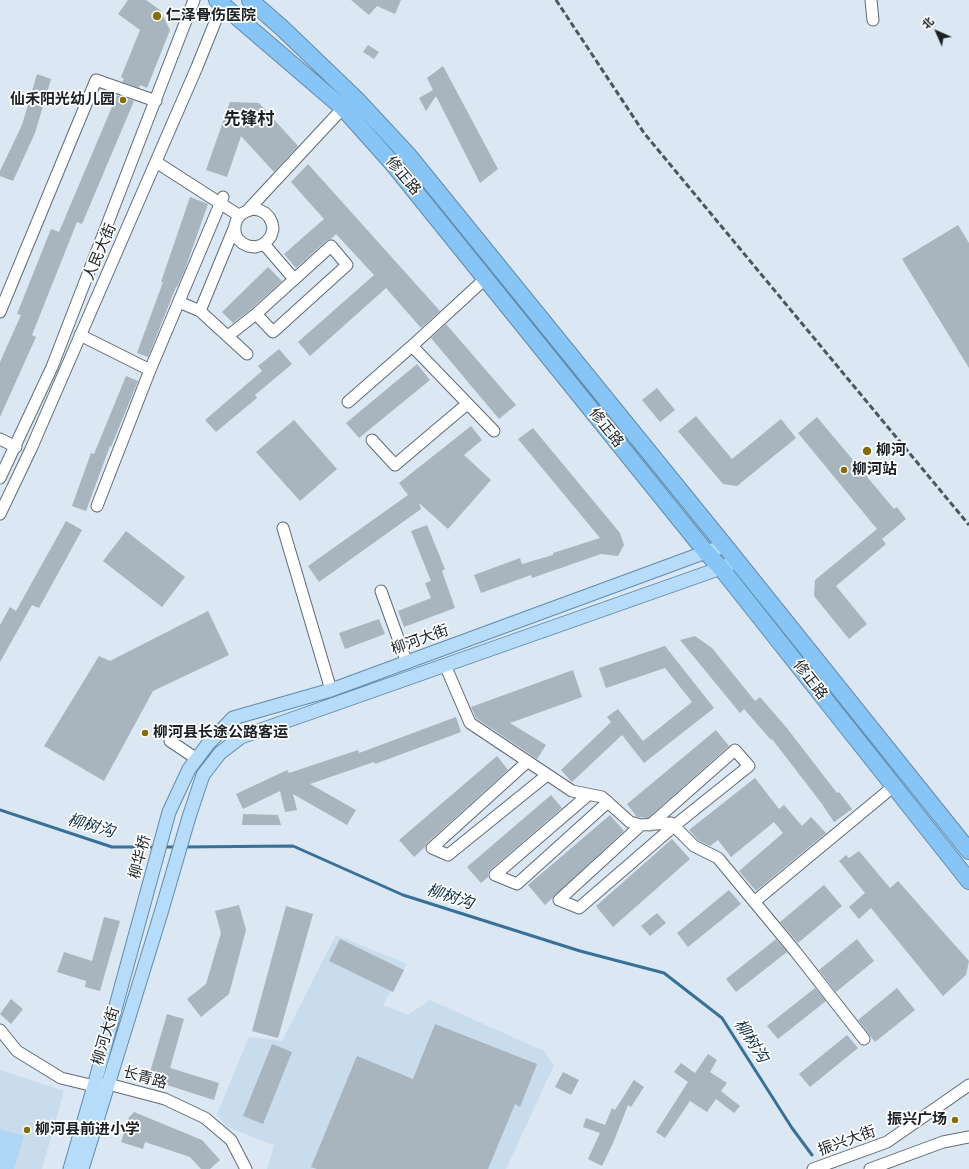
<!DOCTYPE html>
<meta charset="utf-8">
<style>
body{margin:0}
#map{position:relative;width:969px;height:1169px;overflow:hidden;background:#dbe7f2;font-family:Figtree,"Noto Sans SC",sans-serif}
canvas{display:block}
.north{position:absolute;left:917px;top:12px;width:40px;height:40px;-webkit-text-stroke:3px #fff;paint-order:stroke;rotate:315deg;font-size:11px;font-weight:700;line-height:16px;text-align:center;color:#1b2024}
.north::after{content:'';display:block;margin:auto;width:14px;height:18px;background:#1b2024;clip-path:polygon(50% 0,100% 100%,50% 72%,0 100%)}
</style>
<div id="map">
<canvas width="969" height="1169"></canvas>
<div class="north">北</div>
</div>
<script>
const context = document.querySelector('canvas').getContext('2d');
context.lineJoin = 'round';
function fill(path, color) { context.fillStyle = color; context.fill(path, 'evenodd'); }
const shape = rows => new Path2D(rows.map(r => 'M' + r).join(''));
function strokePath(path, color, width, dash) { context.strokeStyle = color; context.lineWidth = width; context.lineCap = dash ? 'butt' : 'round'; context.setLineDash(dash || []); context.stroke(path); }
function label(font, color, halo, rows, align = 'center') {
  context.font = font + ' Figtree,"Noto Sans SC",sans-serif'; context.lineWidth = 3.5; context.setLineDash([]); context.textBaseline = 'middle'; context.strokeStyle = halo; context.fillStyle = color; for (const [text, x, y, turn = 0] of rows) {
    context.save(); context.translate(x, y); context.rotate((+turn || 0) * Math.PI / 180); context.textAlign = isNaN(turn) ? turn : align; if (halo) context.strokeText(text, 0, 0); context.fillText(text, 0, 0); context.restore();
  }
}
fill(shape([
 [336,935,407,964,383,1005,408,1015,430,1000,544,1051,554,1065,506,1169,267,1169,274,1145,227,1127,217,1114,249,1037,282,1041],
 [0,1070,64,1091,42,1169,0,1169]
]), '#c9dcec');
fill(shape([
 [0,1129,24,1136,14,1169,0,1169]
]), '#aed7f7');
strokePath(shape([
 [0,810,112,847,155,847],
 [163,847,177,847],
 [183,847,293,846,403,895,580,951,664,973,722,1018,792,1128,812,1155]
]), '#387098', 3);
fill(shape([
 [128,0,146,0,160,10,170,30,147,88,140,85,139,88,122,82,124,79,121,77,140,30,118,14],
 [351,0,401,0,395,14,377,6,369,15],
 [368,45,379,52,374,59,363,52],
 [443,66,498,169,480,183,436,96,426,111,419,98,433,90,427,78],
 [37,74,51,79,35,133,13,181,0,176,0,171,22,125],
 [117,95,134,101,82,224,77,222,32,335,36,337,0,417,0,362,21,315,17,314,51,229,59,232],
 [230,102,259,103,298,146,274,172,241,136,227,177,206,170],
 [308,164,440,311,421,328,386,288,310,356,298,342,374,275,336,234,331,239,326,241,296,268,284,254,324,219,291,182],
 [190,197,208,204,184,272,177,287,176,287,148,357,137,353,163,282,161,282],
 [958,225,969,243,969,368,902,259],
 [268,267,282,281,251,309,233,323,222,312],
 [446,324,516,405,499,419,431,338],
 [279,349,292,364,255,395,257,398,216,432,205,420,262,371,258,366],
 [417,364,430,380,359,438,346,423],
 [126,376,138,381,111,447,110,446,86,511,72,506,91,453,94,454],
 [657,388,675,410,660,422,642,400],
 [696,416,732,459,781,419,796,438,737,486,723,484,678,431],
 [817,417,894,509,897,507,906,519,882,539,886,544,836,586,867,624,849,639,814,596,815,580,877,529,798,433],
 [294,420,337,469,300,501,256,452],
 [471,426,482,440,464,455,491,480,448,529,419,503,421,509,319,582,308,566,408,495,399,483],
 [533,428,620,533,624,545,618,556,601,554,532,578,531,575,481,593,474,575,520,558,522,564,553,555,553,553,600,538,518,439],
 [66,521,82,530,39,608,32,605,0,662,0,625,10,607,16,611],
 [427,525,445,569,442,571,455,608,404,627,398,611,431,598,425,583,431,581,411,531],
 [126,531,185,577,162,607,103,561],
 [208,611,229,655,153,691,104,781,44,746,99,656,110,661],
 [379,619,385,634,345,649,339,633],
 [695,636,712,648,755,701,760,697,786,727,837,793,839,792,852,809,834,822,822,804,772,739,771,740,744,709,740,713,680,640],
 [665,646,714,708,644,763,622,735,572,782,561,770,611,722,607,717,618,709,643,741,692,702,665,668,606,688,599,668],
 [573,670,582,697,510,723,546,745,537,759,476,718,471,707],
 [456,717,461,732,375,764,374,762,310,784,356,810,347,825,293,794,297,810,285,812,280,791,243,809,236,794,287,770,289,773,358,750,359,753],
 [716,730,729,746,648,818,637,817,627,804],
 [497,756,508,770,427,843,425,847,414,857,399,840],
 [755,778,779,809,784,805,802,826,811,817,826,833,756,891,739,871,783,833,774,822,731,857,718,840,710,846,698,840,689,830],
 [551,795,562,808,490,870,488,873,488,877,481,883,467,867],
 [243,814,278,815,281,825,242,825],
 [610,815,624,831,545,905,528,885],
 [672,839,690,859,613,927,596,906],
 [859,851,890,888,898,881,969,961,966,975,943,996,871,908,859,919,849,907,865,893,839,861,846,855,849,858],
 [824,885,842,906,798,943,780,922],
 [729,890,741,904,688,947,677,933],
 [239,905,246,930,229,994,201,1017,187,999,206,984,221,933,215,911],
 [286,906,313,914,278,1038,252,1031],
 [657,913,666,923,650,936,641,926],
 [104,917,120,921,100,991,85,987,86,981,57,972,64,952,92,961],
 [340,939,404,970,393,992,329,961],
 [776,939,787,952,736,992,726,979],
 [857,939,874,961,836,992,819,970],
 [815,988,826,1001,778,1039,767,1026],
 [897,988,915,1010,875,1042,858,1020],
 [11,999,23,1009,11,1024,0,1014],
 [167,1014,184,1019,170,1068,219,1083,214,1100,148,1079],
 [435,1024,537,1064,520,1107,515,1104,488,1169,317,1169,311,1167,357,1056,413,1079],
 [847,1035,858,1048,810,1087,799,1074],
 [272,1044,292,1052,263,1124,243,1116],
 [708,1054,717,1060,710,1072,727,1083,721,1091,740,1106,734,1113,716,1099,707,1112,690,1101,665,1138,656,1132,688,1082,674,1072,681,1063,695,1073],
 [563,1072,579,1080,571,1095,555,1087],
 [634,1080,644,1087,631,1107,628,1105,613,1143,602,1166,588,1159,600,1133,583,1127,586,1118,605,1125,612,1108,615,1110],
 [134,1112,202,1140,220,1160,210,1169,201,1169,190,1157,145,1142,143,1149,121,1142,129,1117]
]), '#a8b4be');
const minor = shape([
 [871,0,873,20],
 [156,162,240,216],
 [247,211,253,209,259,210,265,213,269,217,272,223,273,229,271,236,267,241,262,245,255,247,248,246,242,243,237,238,235,232,235,225,237,219,241,214,247,211,343,108],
 [264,244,294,279],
 [179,302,200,311,247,354],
 [200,311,235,226],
 [0,312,96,80,156,101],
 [80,335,150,370],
 [228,336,256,314,331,246,347,265,273,332,256,314],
 [412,346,486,278],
 [348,402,412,346,494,431],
 [0,439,16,447],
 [372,440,395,465,467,404],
 [0,478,52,367,194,0],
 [97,506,150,370,223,197],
 [0,514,31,449,197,67,224,0],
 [283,528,331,690],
 [381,591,407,663],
 [445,665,470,723,572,791,602,797,630,822,641,825,671,823,694,846,718,858,795,951,864,1039],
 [170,741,197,759],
 [527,762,432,848,448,855,547,775],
 [588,795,495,875,517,884,608,802],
 [641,825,559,900,579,908,674,826,749,766,735,750,650,825],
 [754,902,894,786],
 [0,1030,17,1051,61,1078,94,1086,108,1084,165,1099,205,1118,231,1140,246,1169],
 [813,1169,887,1142,969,1085],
 [870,1169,943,1142,969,1137]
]);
const major = shape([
 [70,1169,94,1086,169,812,189,769,208,744,233,718,331,690,706,552,725,546],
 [82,1169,161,913,189,817,203,775,220,753,241,737,721,568,736,561]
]);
const highway = shape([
 [217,0,343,108,393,164,706,552,721,568,969,881],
 [250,0,281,27,356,99,409,156,725,546,969,851]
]);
strokePath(minor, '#606b74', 13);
strokePath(major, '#618bac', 15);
strokePath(highway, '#618bac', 18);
strokePath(minor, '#fff', 11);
strokePath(major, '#b6dcf9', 13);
strokePath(highway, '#86c5f5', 16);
strokePath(shape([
 [556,0,644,133,969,525]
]), '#4e555b', 3, [6, 3]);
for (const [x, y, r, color] of [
 [157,16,5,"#866d0c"],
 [123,100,4,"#866d0c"],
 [867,451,5,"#866d0c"],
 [844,470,4,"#866d0c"],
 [145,733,4,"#866d0c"],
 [955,1120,4,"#866d0c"],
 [27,1130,4,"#866d0c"]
]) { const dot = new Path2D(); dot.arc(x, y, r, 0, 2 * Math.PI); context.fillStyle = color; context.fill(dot); strokePath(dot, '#fff', 1.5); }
label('bold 15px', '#1b2024', '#fff', [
 ["仁泽骨伤医院",166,16],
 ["仙禾阳光幼儿园",115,100,"right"],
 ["柳河",876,451],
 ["柳河站",852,470],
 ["柳河县长途公路客运",153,733],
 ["振兴广场",947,1120,"right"],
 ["柳河县前进小学",35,1130]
], 'left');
label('15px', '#1b2024', '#fff', [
 ["修正路",403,176,50],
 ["人民大街",100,252,-67],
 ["修正路",606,428,51],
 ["柳河大街",420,640,-20],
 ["修正路",810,680,52],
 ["柳华桥",140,857,-75],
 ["柳河大街",106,1036,-73],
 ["长青路",145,1078,16],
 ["振兴大街",847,1141,-20]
]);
label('italic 16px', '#103249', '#fff', [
 ["柳树沟",91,826,16],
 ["柳树沟",450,897,18],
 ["柳树沟",751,1041,57]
]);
label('bold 17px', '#1b2024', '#fff', [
 ["先锋村",249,119]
]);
</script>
